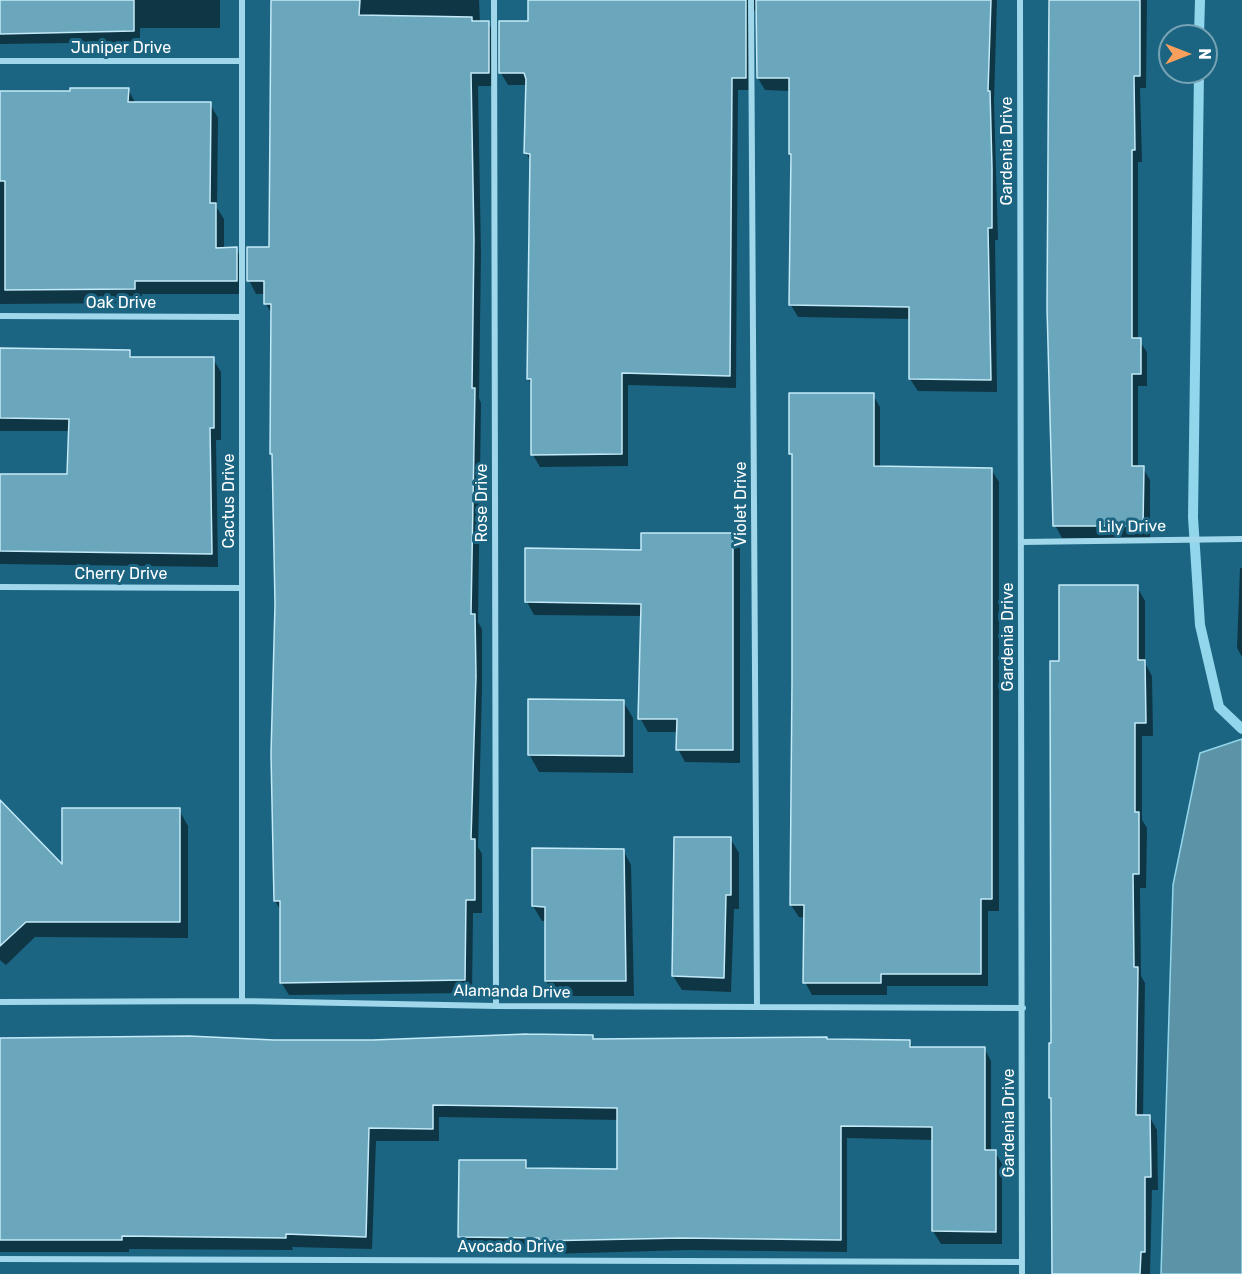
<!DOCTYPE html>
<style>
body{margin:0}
#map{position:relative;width:1242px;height:1274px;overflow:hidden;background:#1b6582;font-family:Rubik,sans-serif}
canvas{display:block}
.north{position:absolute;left:1158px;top:24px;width:60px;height:60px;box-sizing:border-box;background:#1b6582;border:2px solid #76a3b4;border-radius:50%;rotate:90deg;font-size:16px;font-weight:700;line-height:24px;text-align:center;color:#fff}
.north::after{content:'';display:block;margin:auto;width:21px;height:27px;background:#fba05c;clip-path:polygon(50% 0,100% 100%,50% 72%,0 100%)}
</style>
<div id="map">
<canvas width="1242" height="1274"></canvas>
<div class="north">N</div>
</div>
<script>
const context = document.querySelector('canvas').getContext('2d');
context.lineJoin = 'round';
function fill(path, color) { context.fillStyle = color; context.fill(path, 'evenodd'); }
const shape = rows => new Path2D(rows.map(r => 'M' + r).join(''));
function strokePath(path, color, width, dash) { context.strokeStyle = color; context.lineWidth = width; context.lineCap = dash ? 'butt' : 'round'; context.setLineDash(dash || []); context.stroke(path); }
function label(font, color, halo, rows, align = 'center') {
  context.font = font + ' Rubik,sans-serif'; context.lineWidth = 6; context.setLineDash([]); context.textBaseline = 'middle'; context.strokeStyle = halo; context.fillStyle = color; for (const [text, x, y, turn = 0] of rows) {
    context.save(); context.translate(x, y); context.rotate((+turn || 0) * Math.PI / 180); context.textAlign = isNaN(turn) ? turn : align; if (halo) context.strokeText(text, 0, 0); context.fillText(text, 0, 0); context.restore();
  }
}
const water = shape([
 [1242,739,1242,1274,1161,1274,1173,885,1200,753,1242,739]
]);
fill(water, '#5c93a6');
strokePath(water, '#92d6ec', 1.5);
fill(shape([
 [0,0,220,0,220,28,140,28,140,42,0,44],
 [273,0,479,0,480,23,488,23,496,36,496,86,478,86,481,254,479,398,481,403,478,622,482,629,482,690,478,847,482,854,482,913,473,913,472,993,289,995,281,982,281,911,275,901,276,604,274,458,271,454,273,316,266,304,266,294,256,294,249,280,270,248],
 [529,0,997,0,994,101,998,240,995,240,997,392,918,391,910,379,910,319,798,317,791,305,790,91,765,90,758,78,758,7,752,13,753,90,738,90,736,388,628,385,628,466,540,467,533,455,533,387,528,379,531,162,526,153,525,85,508,85,501,73,529,22],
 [1048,0,1147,0,1146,88,1140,88,1142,162,1138,162,1138,339,1147,352,1147,386,1138,386,1138,468,1143,468,1150,480,1150,538,1062,538,1055,525,1049,374],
 [128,89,136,104,210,104,218,118,217,208,224,219,224,249,236,249,244,263,244,294,142,294,142,303,0,304,0,92],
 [0,349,129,352,133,359,213,359,221,372,221,440,216,440,218,567,0,564,0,475,69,476,70,431,0,431],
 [873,395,880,407,880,468,991,469,999,482,999,911,988,911,988,986,887,986,887,995,812,995,805,982,805,918,799,917,791,905,793,459,790,454],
 [732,535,740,548,740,763,685,762,678,749,678,732,648,732,640,718,642,616,534,615,527,602,527,550,642,551],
 [1240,568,1242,568,1242,657,1237,648],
 [1137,587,1145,601,1145,663,1152,676,1153,736,1142,736,1142,820,1147,828,1146,888,1140,888,1141,976,1145,983,1143,1116,1149,1116,1157,1130,1158,1190,1152,1190,1150,1274,1054,1274,1051,1045,1053,1045,1061,663],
 [623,701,633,718,633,773,539,772,529,754],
 [0,803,64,867,179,810,188,826,188,938,35,937,6,965,0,960],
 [730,838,739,853,739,909,734,909,731,992,682,990,673,976],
 [623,850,631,865,634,996,555,996,546,981,547,921,542,921,533,906],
 [593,1036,595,1041,909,1041,913,1048,984,1048,991,1061,991,1152,995,1152,1002,1164,1002,1244,941,1244,933,1231,933,1140,847,1138,847,1252,689,1250,548,1254,546,1250,467,1250,460,1237,525,1162,529,1170,618,1171,619,1120,439,1117,439,1141,376,1141,372,1249,292,1247,293,1250,129,1249,129,1252,0,1252,0,1039,373,1041]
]), '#0007');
strokePath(shape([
 [1199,36,1200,0],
 [1199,72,1193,517,1200,625,1219,707,1242,729]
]), '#92d6ec', 10);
const building = shape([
 [0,0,134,0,134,31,0,34,0,0],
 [271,0,360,0,359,15,472,17,472,21,489,21,489,73,471,73,474,240,472,388,475,388,471,614,475,614,476,676,471,839,475,839,475,900,466,900,465,980,280,983,280,901,274,901,271,754,275,604,272,454,270,454,271,304,264,304,264,281,247,281,247,247,269,247,271,0],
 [528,0,746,0,746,78,732,78,730,376,622,373,622,454,531,455,531,379,527,379,530,154,524,153,526,79,524,73,499,73,499,21,528,21,528,0],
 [756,0,991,0,988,91,990,91,992,168,992,228,988,228,991,380,909,379,909,307,789,305,791,154,789,154,789,78,757,78,756,0],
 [1049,0,1140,0,1140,76,1134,76,1135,150,1132,150,1132,338,1141,338,1141,374,1132,374,1132,466,1144,466,1143,526,1053,526,1047,308,1049,0],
 [70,88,129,88,128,102,211,102,210,203,216,203,216,248,237,247,237,281,135,281,135,289,5,290,5,181,0,181,0,91,70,91,70,88],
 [0,348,130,350,130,357,214,357,214,428,210,428,212,554,0,551,0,474,67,474,69,419,0,418,0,348],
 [789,393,874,393,874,466,992,468,992,899,981,899,981,974,881,974,881,983,803,983,804,905,790,905,792,682,792,454,789,454,789,393],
 [641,533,733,533,733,750,676,750,677,719,638,719,641,604,525,602,525,548,641,550,641,533],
 [1059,585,1138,585,1138,660,1145,660,1146,723,1135,723,1135,812,1139,812,1139,874,1133,874,1134,967,1138,967,1136,1115,1150,1115,1151,1177,1145,1177,1145,1252,1141,1252,1140,1274,1052,1274,1051,1098,1049,1098,1049,1043,1051,1043,1050,661,1059,661,1059,585],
 [528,699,624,700,624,756,528,755,528,699],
 [0,800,62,864,62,808,180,808,180,922,26,922,0,946,0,800],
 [674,837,731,837,731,895,726,895,724,978,672,976,674,837],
 [532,848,624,849,626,981,545,981,545,907,532,906,532,848],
 [527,1034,593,1035,593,1039,827,1037,827,1039,910,1040,910,1047,985,1047,985,1150,996,1150,996,1232,932,1231,932,1127,841,1126,841,1240,681,1238,539,1241,539,1238,458,1237,459,1160,526,1160,526,1168,617,1169,617,1108,433,1105,433,1129,369,1128,366,1237,286,1234,286,1238,122,1236,122,1240,0,1240,0,1038,189,1036,274,1040,373,1040,527,1034]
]);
fill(building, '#6aa6bc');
strokePath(building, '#c4eaf8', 1.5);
strokePath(shape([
 [242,0,242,1001],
 [494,0,496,1006],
 [751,0,757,1007],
 [1020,0,1022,1274],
 [0,61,242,61],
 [0,316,242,317],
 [1022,542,1242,539],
 [0,587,242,588],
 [0,1002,242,1001,496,1006,1023,1008],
 [0,1259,1022,1262]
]), '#a0d7ea', 6);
label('16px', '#fff', '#1b6582', [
 ["Juniper Drive",121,48],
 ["Gardenia Drive",1007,151,-90],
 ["Oak Drive",121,303],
 ["Cactus Drive",229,501,-90],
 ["Rose Drive",482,503,-90],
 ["Violet Drive",741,504,-90],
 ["Lily Drive",1132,527,-1],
 ["Cherry Drive",121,574],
 ["Gardenia Drive",1008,637,-90],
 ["Alamanda Drive",512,992,1],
 ["Gardenia Drive",1009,1123,-90],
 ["Avocado Drive",511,1247]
]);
</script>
